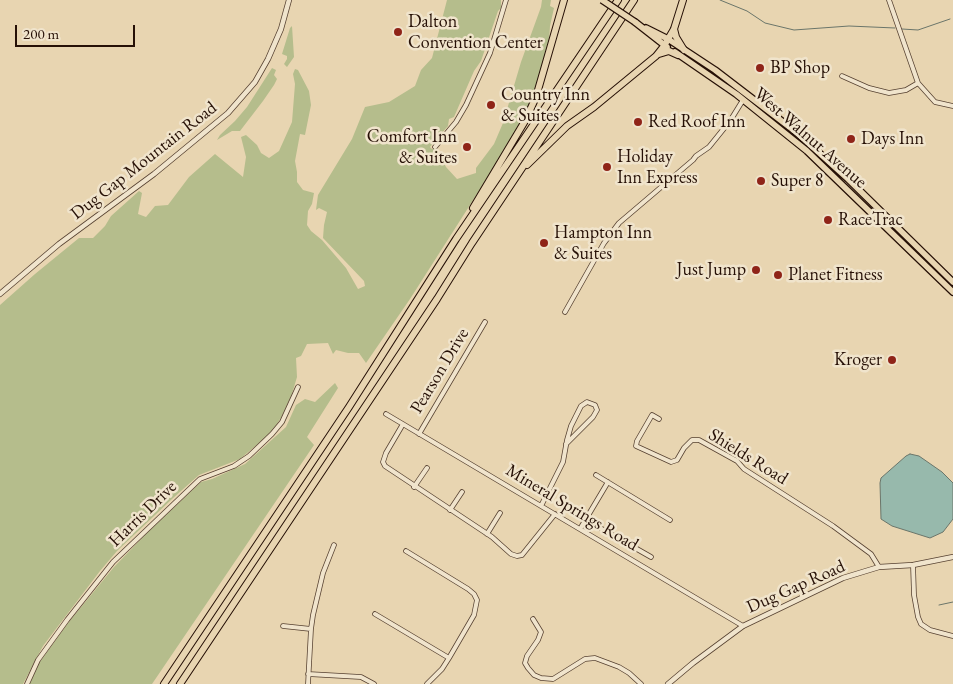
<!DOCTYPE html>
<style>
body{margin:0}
#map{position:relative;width:953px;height:684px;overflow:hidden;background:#e8d5b1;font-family:"EB Garamond",serif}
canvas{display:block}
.scale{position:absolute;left:15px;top:25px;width:120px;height:22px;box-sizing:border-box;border:2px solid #261006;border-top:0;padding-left:6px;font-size:15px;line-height:18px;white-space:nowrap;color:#261006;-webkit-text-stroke:4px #f0e4cc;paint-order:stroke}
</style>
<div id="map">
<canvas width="953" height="684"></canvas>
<div class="scale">200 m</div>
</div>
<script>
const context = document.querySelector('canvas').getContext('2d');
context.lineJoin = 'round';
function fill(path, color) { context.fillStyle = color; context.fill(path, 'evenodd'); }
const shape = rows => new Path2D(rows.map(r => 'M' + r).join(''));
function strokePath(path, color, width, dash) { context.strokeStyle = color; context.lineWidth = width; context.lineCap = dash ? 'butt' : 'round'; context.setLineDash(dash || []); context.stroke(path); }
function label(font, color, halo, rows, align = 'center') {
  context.font = font + ' "EB Garamond",serif'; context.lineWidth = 5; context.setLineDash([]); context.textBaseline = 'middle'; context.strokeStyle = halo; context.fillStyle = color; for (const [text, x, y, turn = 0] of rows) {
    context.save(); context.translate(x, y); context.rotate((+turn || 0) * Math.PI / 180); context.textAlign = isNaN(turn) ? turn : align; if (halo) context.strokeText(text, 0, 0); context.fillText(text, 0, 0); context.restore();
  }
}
fill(shape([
 [447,0,501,0,501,8,498,11,481,61,474,71,454,117,449,119,448,126,430,147,432,149,436,149,446,167,457,179,476,173,476,168,494,144,503,123,521,62,541,7,542,0,551,0,550,6,554,8,550,26,549,41,536,93,514,136,410,299,366,363,359,353,348,353,336,350,333,354,328,343,307,344,301,356,296,358,297,377,292,394,282,416,272,432,240,459,199,475,172,499,117,551,100,571,43,646,23,684,0,684,0,305,35,274,79,238,93,238,105,226,111,216,139,191,142,193,138,214,146,217,155,206,168,205,189,177,215,154,243,177,246,157,241,137,246,135,257,145,261,153,269,158,279,151,292,122,295,84,293,74,295,69,298,70,309,91,311,105,305,135,300,134,295,161,297,172,297,182,303,190,314,193,312,204,308,211,307,225,311,231,322,240,346,268,358,289,365,286,364,281,323,238,324,225,327,212,319,208,316,210,318,195,352,139,365,107,389,102,415,86,421,70,432,58],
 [292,26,294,57,287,67,284,64,287,59,287,56,282,54,290,28],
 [272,68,276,70,274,75,277,79,274,85,263,101,240,131,232,131,217,140,220,135,235,121,247,107],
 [335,383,338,388,307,437,314,445,152,684,29,684,39,663,68,623,114,567,149,531,201,482,212,479,245,464,286,427,296,405,305,399,315,402]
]), '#b5bd8c');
const water = shape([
 [910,454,919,456,942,472,953,483,953,519,943,532,930,538,892,526,881,519,880,483,881,478,906,456,910,454]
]);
fill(water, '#97b9ac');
strokePath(water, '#6a756a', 1);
strokePath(shape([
 [720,0,747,11,765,23,794,30,849,26,895,28],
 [902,29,918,30,950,19],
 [939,605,953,602]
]), '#6a756a', 1);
const minor = shape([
 [889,0,918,83,935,102,953,106],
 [842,76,869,88,889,93,906,90,918,83],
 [435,147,456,122,466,105,490,53,506,0],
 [565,312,604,243,619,223,693,160,696,156,709,147,730,121,743,100],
 [386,414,743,626],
 [659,419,652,415,637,441,636,446,671,462,677,460,684,448,692,440,699,440,737,461,744,469,833,526,871,554,879,567],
 [403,424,386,453,383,462,385,466,492,537,511,554,517,556,522,555,555,514],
 [419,434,485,322],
 [596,475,670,520],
 [414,487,427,468],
 [541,506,563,462,567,440,571,426,581,406,587,402,595,405,597,410,593,417,566,444],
 [450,510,462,492],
 [586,520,651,557],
 [580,529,608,482],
 [487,534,500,513],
 [406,551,468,589,474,594,477,600,474,615,449,658,442,669,427,684],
 [913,565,914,595,918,617,921,624,930,630,953,636],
 [375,614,449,658],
 [533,619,541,632,538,640,527,656,525,663,528,668,534,675,541,678,553,679,585,659,595,658,619,667,629,673,641,684],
 [283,626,311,629],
 [308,674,361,677,374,684],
 [27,684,38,660,67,620,113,562,200,479,234,466,249,456,272,434,282,422,298,387],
 [308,684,311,629,313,615,323,573,334,545]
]);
const tertiary = shape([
 [0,294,59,244,154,174,228,113,255,82,268,59,281,29,289,0],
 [668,684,693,663,743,626,843,578,879,567,913,565,953,557]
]);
const primary = shape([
 [635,22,667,47],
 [646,28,668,39,715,70,796,132,848,179,953,282],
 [675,52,736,94,807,151,953,292]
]);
const motorway = shape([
 [674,29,676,37,684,50],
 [659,54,669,51,678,55],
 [527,165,567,126,594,107,656,56,664,46,674,29,683,0],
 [473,208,525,121,536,97,564,0],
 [164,684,349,407,456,239,618,0],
 [180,684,437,299,472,243,634,0]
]);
strokePath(minor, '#564131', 5.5);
strokePath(tertiary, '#564131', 6);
strokePath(primary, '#261006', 8);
strokePath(motorway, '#261006', 8);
strokePath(minor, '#f0e4cc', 4);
strokePath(tertiary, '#f0e4cc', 4.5);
strokePath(primary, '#e8d5b1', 5.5);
strokePath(motorway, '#e8d5b1', 6);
const primaryBridge = shape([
 [602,0,635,22]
]);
strokePath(primaryBridge, '#261006', 8, []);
strokePath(primaryBridge, '#e8d5b1', 5.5);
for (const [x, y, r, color] of [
 [398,32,5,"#8f2418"],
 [760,68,5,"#8f2418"],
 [491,105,5,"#8f2418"],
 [638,122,5,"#8f2418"],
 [851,139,5,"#8f2418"],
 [467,147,5,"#8f2418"],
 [607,167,5,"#8f2418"],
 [761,181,5,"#8f2418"],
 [828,220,5,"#8f2418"],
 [544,243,5,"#8f2418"],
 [756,270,5,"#8f2418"],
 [778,275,5,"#8f2418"],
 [892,360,5,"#8f2418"]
]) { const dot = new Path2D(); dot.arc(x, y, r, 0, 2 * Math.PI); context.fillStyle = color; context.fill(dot); strokePath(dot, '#f0e4cc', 2); }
label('18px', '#261006', '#f0e4cc', [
 ["Dalton",408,22],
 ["Convention Center",408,43],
 ["BP Shop",770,68],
 ["Country Inn",501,95],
 ["& Suites",501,116],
 ["Red Roof Inn",648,122],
 ["Comfort Inn",457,137,"right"],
 ["& Suites",457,158,"right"],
 ["Days Inn",861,139],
 ["Holiday",617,157],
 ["Inn Express",617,178],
 ["Super 8",771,181],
 ["RaceTrac",838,220],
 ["Hampton Inn",554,233],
 ["& Suites",554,254],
 ["Just Jump",746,270,"right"],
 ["Planet Fitness",788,275],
 ["Kroger",882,360,"right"]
], 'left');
label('18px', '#261006', '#f0e4cc', [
 ["West Walnut Avenue",810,138,41],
 ["Dug Gap Mountain Road",144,161,-38],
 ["Pearson Drive",440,371,-59],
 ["Shields Road",748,457,32],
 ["Mineral Springs Road",572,508,31],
 ["Harris Drive",143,514,-44],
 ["Dug Gap Road",796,587,-24]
]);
</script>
